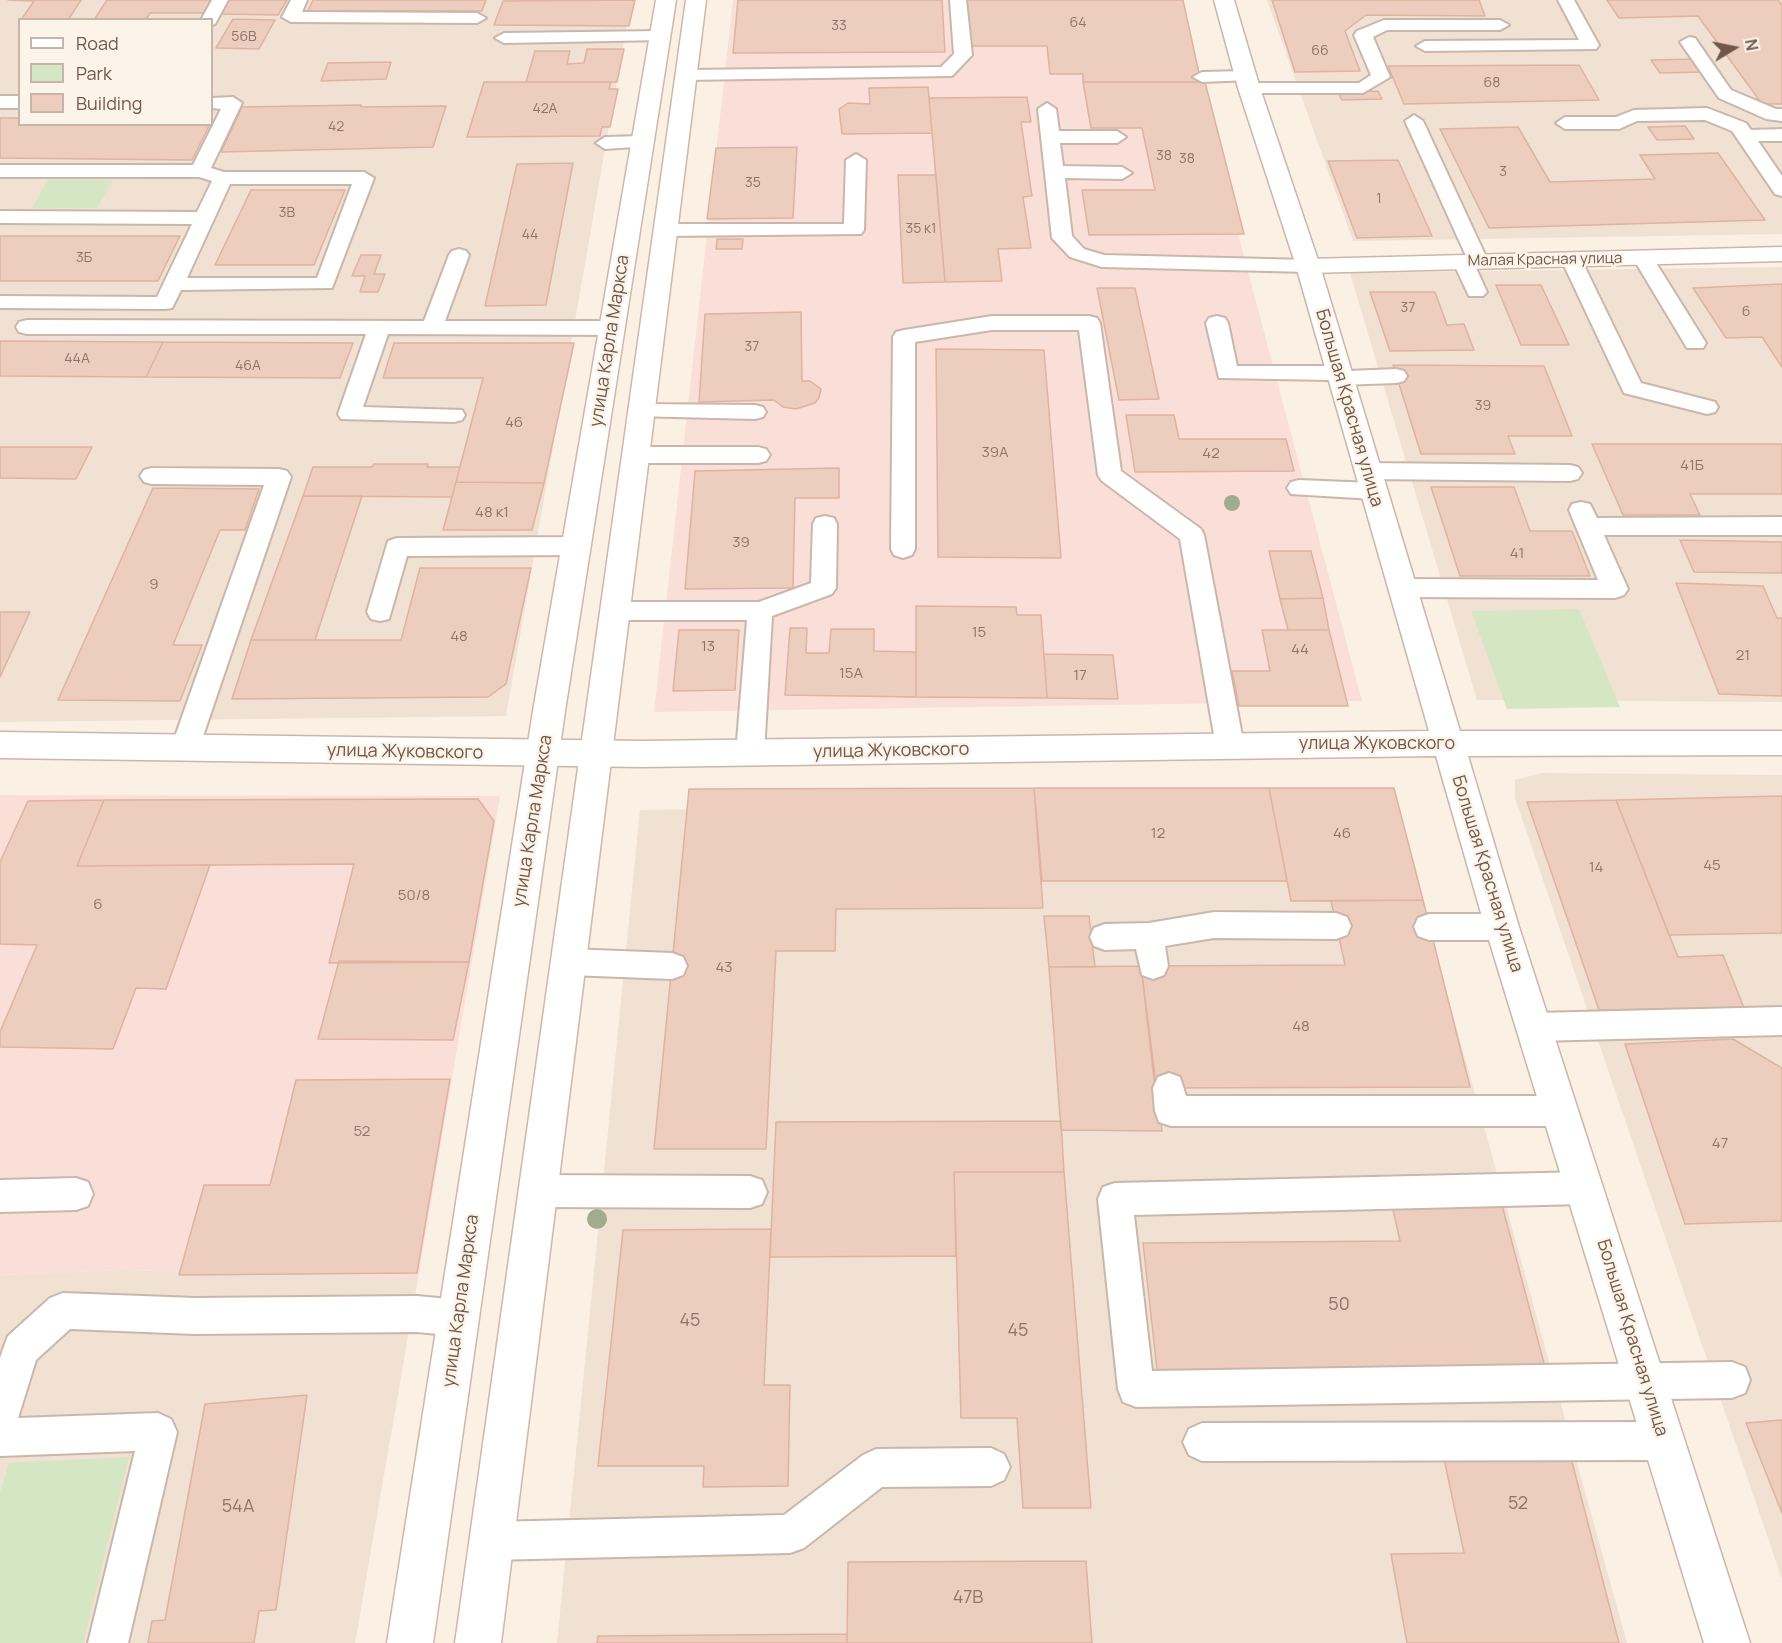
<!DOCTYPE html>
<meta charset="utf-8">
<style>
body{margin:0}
#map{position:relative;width:1782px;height:1643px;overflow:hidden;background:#faf0e3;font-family:Manrope,sans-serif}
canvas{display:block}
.legend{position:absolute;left:18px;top:18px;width:195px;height:108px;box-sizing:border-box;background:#fdf4e9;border:2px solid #c5b5aa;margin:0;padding:8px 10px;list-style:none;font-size:18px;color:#70564b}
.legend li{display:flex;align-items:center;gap:12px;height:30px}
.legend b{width:30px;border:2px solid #c5b5aa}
.north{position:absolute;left:1704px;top:18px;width:60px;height:60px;-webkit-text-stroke:4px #fdf4e9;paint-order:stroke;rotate:80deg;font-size:16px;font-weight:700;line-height:24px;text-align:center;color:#70564b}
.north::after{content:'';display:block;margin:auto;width:21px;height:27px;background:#70564b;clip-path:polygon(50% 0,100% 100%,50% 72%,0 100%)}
</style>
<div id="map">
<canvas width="1782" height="1643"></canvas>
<ul class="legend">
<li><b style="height:8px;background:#fff"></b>Road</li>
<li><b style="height:16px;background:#d4e6c3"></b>Park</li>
<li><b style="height:16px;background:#edcdbd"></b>Building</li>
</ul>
<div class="north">N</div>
</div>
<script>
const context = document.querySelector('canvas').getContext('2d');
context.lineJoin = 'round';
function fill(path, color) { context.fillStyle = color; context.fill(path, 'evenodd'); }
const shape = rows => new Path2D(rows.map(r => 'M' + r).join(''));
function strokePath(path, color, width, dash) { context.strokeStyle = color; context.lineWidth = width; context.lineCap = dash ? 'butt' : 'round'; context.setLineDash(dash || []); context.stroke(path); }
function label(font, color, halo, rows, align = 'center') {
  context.font = font + ' Manrope,sans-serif'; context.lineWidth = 5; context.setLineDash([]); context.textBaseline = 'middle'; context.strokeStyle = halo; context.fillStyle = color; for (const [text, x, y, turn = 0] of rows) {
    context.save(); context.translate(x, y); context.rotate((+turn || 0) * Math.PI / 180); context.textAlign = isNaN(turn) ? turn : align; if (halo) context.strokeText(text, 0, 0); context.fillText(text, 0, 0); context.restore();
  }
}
fill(shape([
 [0,0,631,0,506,716,0,722],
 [20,20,212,20,212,124,20,124],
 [1267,0,1782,0,1782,234,1353,241],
 [1782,267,1782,702,1477,700,1350,273],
 [1542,773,1782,775,1782,1579,1515,798,1515,780],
 [1393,798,1627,1643,557,1643,640,810],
 [125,1270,418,1278,355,1643,0,1643,0,1275]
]), '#f1e1d2');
fill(shape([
 [733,0,1176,0,1362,701,654,712],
 [0,795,500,796,418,1278,125,1270,0,1275]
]), '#fadfd8');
fill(shape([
 [48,180,113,180,97,208,32,208],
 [1579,609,1620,707,1507,709,1471,611],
 [129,1457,83,1643,0,1643,0,1493,9,1463]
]), '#d4e6c3');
const building = shape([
 [8,0,81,0,68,20,21,20,34,1,8,0],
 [107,0,211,0,204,13,150,13,147,18,136,20,94,20,107,0],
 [229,0,287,0,278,15,220,14,229,0],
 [313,0,486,0,482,11,308,11,313,0],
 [635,0,629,26,494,25,503,1,635,0],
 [738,0,942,0,945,52,733,53,738,0],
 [966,0,1183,0,1199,73,1205,82,1083,82,1083,74,1050,74,1047,46,970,46,966,0],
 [1272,0,1479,0,1485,16,1366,15,1345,31,1360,71,1295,72,1272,0],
 [1607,0,1778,0,1782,5,1782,104,1762,104,1698,16,1619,18,1607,0],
 [233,19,275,20,259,49,216,48,233,19],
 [587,49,624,49,617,82,526,82,535,51,570,51,567,64,584,63,587,49],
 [1694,59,1703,72,1660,73,1651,60,1694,59],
 [391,62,386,79,321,81,328,63,391,62],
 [1579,65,1599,100,1404,104,1388,66,1579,65],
 [484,82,611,82,609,89,618,89,610,127,602,127,600,136,467,137,484,82],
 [1083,82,1205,82,1244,234,1089,235,1082,190,1155,190,1142,128,1091,128,1083,82],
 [928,87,932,133,842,134,839,109,848,103,870,104,869,88,928,87],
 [1378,91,1382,99,1342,100,1338,92,1378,91],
 [1027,97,1031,122,1021,122,1032,196,1023,197,1031,248,998,249,1002,281,945,282,929,98,1027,97],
 [361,105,361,107,446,106,433,147,221,152,242,107,361,105],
 [0,118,20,118,20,124,210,124,192,160,0,158,0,118],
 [1685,126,1694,139,1657,140,1648,127,1685,126],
 [1518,127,1550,182,1655,179,1640,155,1718,153,1765,220,1489,228,1440,129,1518,127],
 [797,147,793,218,707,219,716,148,797,147],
 [1398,160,1432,236,1357,238,1328,161,1398,160],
 [573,163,546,305,485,306,517,164,573,163],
 [898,175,936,175,945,282,903,283,898,175],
 [251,190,345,190,314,265,215,265,251,190],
 [0,236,180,236,158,281,0,281,0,236],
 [717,239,743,239,742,249,716,249,717,239],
 [361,255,381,255,374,274,385,274,378,292,360,292,365,276,352,276,361,255],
 [1782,284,1782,367,1762,337,1726,338,1693,288,1782,284],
 [1496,285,1541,285,1569,345,1521,345,1496,285],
 [1097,288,1135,288,1159,399,1119,400,1097,288],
 [1370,292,1435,292,1447,325,1464,324,1474,350,1390,351,1370,292],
 [801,312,802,381,810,381,821,389,819,398,815,403,796,409,783,407,774,400,699,402,705,314,801,312],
 [0,341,163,342,146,377,0,376,0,341],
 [163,342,353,343,340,378,146,377,163,342],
 [394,343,574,343,544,483,456,482,483,378,383,378,394,343],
 [936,349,1044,350,1061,558,938,557,936,349],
 [1393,365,1544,366,1572,436,1508,436,1515,454,1421,454,1393,365],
 [1126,415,1174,415,1179,439,1286,439,1294,471,1135,472,1126,415],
 [1592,444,1782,444,1782,494,1690,494,1700,515,1623,515,1592,444],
 [0,447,92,447,76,479,0,478,0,447],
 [374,464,428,464,427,467,460,467,452,497,303,496,313,467,372,467,374,464],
 [839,468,839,498,795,498,793,588,685,589,695,471,839,468],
 [456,482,544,483,532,530,443,530,456,482],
 [1431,487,1514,487,1530,531,1572,531,1590,576,1460,576,1431,487],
 [153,488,259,489,245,530,220,530,173,645,202,645,180,701,58,700,153,488],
 [303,496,362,496,315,640,251,640,303,496],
 [1680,540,1782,542,1782,573,1694,572,1680,540],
 [1269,551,1311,551,1323,598,1280,599,1269,551],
 [420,568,531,568,506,684,488,697,232,699,251,640,401,640,420,568],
 [1676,583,1763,586,1777,618,1782,618,1782,696,1719,694,1676,583],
 [1323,598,1329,630,1288,630,1280,599,1323,598],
 [916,606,1016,607,1017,615,1041,615,1047,698,916,697,916,606],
 [0,612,30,612,0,677,0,612],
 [790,628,807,628,806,653,829,653,831,629,874,629,874,651,916,652,916,697,785,695,790,628],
 [679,630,739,630,735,690,673,691,679,630],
 [1262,630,1329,630,1348,706,1239,706,1232,671,1270,671,1262,630],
 [1044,654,1113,655,1118,699,1047,698,1044,654],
 [1034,788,1043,908,836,909,835,951,776,951,766,1149,654,1149,689,789,1034,788],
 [1034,788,1269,788,1287,881,1042,881,1034,788],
 [1269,788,1394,788,1423,900,1291,901,1269,788],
 [1782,796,1782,933,1669,935,1616,800,1782,796],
 [478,799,494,821,469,962,329,963,354,864,77,866,104,800,478,799],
 [104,800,77,866,210,865,166,989,136,988,113,1049,0,1047,0,1032,37,945,0,944,0,862,28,801,104,800],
 [1616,800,1678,957,1723,955,1744,1008,1599,1010,1527,802,1616,800],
 [1423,900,1470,1087,1155,1088,1141,966,1345,965,1331,901,1423,900],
 [1044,916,1089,916,1095,967,1049,967,1044,916],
 [339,961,469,962,453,1040,318,1039,339,961],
 [1141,966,1162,1131,1061,1130,1049,967,1141,966],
 [1733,1039,1782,1068,1782,1221,1685,1224,1625,1044,1733,1039],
 [450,1079,417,1273,179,1275,204,1185,270,1185,296,1080,450,1079],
 [1061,1121,1064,1172,954,1172,956,1256,770,1257,776,1122,1061,1121],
 [954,1172,1064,1172,1091,1508,1023,1508,1017,1418,961,1418,954,1172],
 [1392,1205,1502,1205,1545,1367,1157,1370,1143,1243,1400,1241,1392,1205],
 [771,1229,764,1385,790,1385,788,1486,703,1487,704,1466,598,1466,623,1230,771,1229],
 [307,1395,276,1610,259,1611,254,1643,148,1643,152,1621,165,1620,205,1404,307,1395],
 [1782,1420,1782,1513,1746,1423,1782,1420],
 [1443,1454,1570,1454,1619,1643,1407,1643,1391,1554,1464,1553,1443,1454],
 [1086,1561,1092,1643,847,1643,848,1562,1086,1561],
 [847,1634,847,1643,597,1643,598,1636,847,1634]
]);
fill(building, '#edcdbd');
strokePath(building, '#deb39f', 1.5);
const service = shape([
 [212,0,228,0,215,24,212,25,212,20,201,20,212,0],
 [291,0,307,0,302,12,477,13,486,18,477,23,291,22,282,17,291,0],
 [950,0,966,0,972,55,952,76,686,80,677,75,686,70,941,67,954,54,950,0],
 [1558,0,1574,0,1599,45,1596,49,1425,51,1416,46,1425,41,1579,40,1558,0],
 [1384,20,1500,20,1509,25,1500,30,1387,30,1373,37,1390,77,1363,93,1249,93,1240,88,1249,83,1359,83,1371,75,1354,35,1357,31,1384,20],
 [660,31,669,36,666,40,504,43,495,38,504,33,660,31],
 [1689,37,1695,38,1731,90,1776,109,1782,109,1782,121,1766,119,1719,98,1680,42,1689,37],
 [1245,71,1251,72,1254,76,1251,80,1202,82,1193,77,1202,72,1245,71],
 [0,96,20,96,20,108,0,108,0,96],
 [233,97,242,103,211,168,224,172,364,172,374,178,332,288,181,290,172,308,165,309,0,308,0,296,157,297,192,224,0,223,0,211,197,212,212,181,199,177,0,177,0,165,193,165,221,109,212,108,212,98,233,97],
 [230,184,352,184,317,278,187,278,230,184],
 [1047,103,1056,109,1059,131,1117,131,1126,137,1117,143,1060,143,1063,166,1122,167,1132,173,1122,179,1065,178,1072,236,1084,249,1104,255,1308,260,1315,262,1318,266,1315,270,1308,272,1102,267,1070,257,1052,238,1038,109,1047,103],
 [1707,108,1746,123,1751,130,1782,129,1782,141,1758,141,1782,176,1782,196,1775,194,1732,131,1705,120,1637,121,1619,129,1565,129,1556,123,1565,117,1616,117,1634,110,1707,108],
 [1414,115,1423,121,1488,261,1485,265,1475,266,1487,292,1483,296,1469,296,1453,262,1456,258,1466,256,1405,121,1414,115],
 [643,136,652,142,650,146,605,149,596,143,605,137,643,136],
 [856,154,866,160,864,230,861,234,666,236,659,234,656,230,659,226,666,224,844,224,846,160,856,154],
 [459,249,466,251,469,255,445,321,613,321,621,323,624,328,621,333,613,335,388,334,363,407,462,410,465,415,462,420,454,422,341,419,338,414,366,334,27,334,19,332,16,327,19,322,27,320,424,321,449,255,452,251,459,249],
 [1643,252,1650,254,1653,258,1706,343,1703,348,1687,348,1633,258,1636,254,1643,252],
 [1571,253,1578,255,1581,259,1641,383,1715,402,1718,407,1715,412,1707,414,1624,393,1561,259,1564,255,1571,253],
 [992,316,1089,316,1097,318,1100,323,1121,471,1201,529,1204,535,1244,746,1240,754,1230,757,1220,754,1216,746,1180,539,1102,481,1098,475,1079,330,992,330,915,342,915,549,912,555,903,558,894,555,891,549,893,337,896,332,904,330,992,316],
 [1217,316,1225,318,1228,323,1237,366,1339,366,1349,371,1396,369,1404,371,1407,376,1404,381,1396,383,1340,385,1330,380,1219,378,1206,323,1209,318,1217,316],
 [642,404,755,405,763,407,766,412,763,417,755,419,634,416,631,411,634,406,642,404],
 [636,447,758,447,766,449,770,455,766,461,758,463,636,463,628,461,624,455,628,449,636,447],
 [1367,463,1570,465,1578,467,1582,473,1578,479,1570,481,1367,479,1359,477,1355,471,1359,465,1367,463],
 [152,468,279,469,287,471,291,477,199,748,195,756,185,759,175,756,171,748,264,485,152,484,144,482,140,476,144,470,152,468],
 [1299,480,1373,483,1381,485,1385,491,1381,497,1373,499,1291,494,1287,488,1291,482,1299,480],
 [1581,502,1590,504,1597,518,1782,517,1782,535,1604,535,1628,589,1624,595,1615,598,1402,597,1393,594,1389,588,1393,582,1402,579,1598,580,1569,510,1572,504,1581,502],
 [825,516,834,518,837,524,836,588,832,594,772,616,764,753,760,761,750,764,740,761,736,753,747,620,616,620,607,618,603,611,607,604,616,602,759,602,811,583,813,524,816,518,825,516],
 [577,537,586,540,589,546,586,552,577,555,407,556,389,619,380,621,371,619,367,612,388,541,397,538,577,537],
 [1214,912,1336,913,1347,917,1351,926,1347,935,1336,939,1214,938,1165,946,1168,966,1164,975,1153,979,1142,975,1136,949,1105,950,1094,946,1090,937,1094,928,1105,924,1149,923,1214,912],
 [1429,914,1502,914,1513,918,1517,927,1513,936,1502,940,1429,940,1418,936,1414,927,1418,918,1429,914],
 [569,949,672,953,683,957,687,966,683,975,672,979,569,975,558,971,554,962,558,953,569,949],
 [1782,1007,1782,1035,1535,1041,1524,1037,1519,1027,1524,1017,1535,1013,1782,1007],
 [1169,1073,1180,1077,1186,1096,1561,1096,1573,1100,1577,1111,1573,1122,1561,1126,1171,1126,1159,1122,1155,1111,1153,1088,1158,1077,1169,1073],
 [1585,1172,1597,1176,1602,1188,1597,1200,1585,1204,1134,1215,1152,1371,1732,1362,1745,1367,1750,1380,1745,1393,1732,1398,1136,1407,1123,1402,1118,1389,1098,1199,1103,1187,1115,1183,1585,1172],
 [539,1175,750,1176,762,1180,767,1192,762,1204,750,1208,539,1207,527,1203,522,1191,527,1179,539,1175],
 [76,1178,88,1182,93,1194,88,1206,76,1210,0,1212,0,1180,76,1178],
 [63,1293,195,1298,417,1296,459,1300,472,1305,477,1318,472,1331,459,1336,417,1332,195,1334,70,1329,36,1360,18,1418,158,1413,171,1419,177,1432,128,1643,88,1643,135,1451,0,1456,0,1358,3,1349,8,1336,50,1298,63,1293],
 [1665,1422,1678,1428,1684,1441,1678,1454,1665,1460,1202,1461,1189,1455,1183,1442,1189,1429,1202,1423,1665,1422],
 [991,1448,1004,1454,1010,1467,1004,1480,991,1486,882,1487,804,1548,790,1553,491,1560,477,1555,472,1541,477,1527,491,1522,784,1515,863,1455,876,1449,991,1448]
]);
const minor = shape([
 [1782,247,1782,261,1308,273,1300,271,1296,266,1300,261,1308,259,1782,247]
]);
const tertiary = shape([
 [1214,0,1234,0,1260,88,1320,266,1460,731,1782,731,1782,755,1468,756,1519,927,1750,1643,1704,1643,1485,927,1436,756,642,767,0,758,0,732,642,741,1429,731,1296,266,1238,88,1214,0]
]);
const secondary = shape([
 [656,0,676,0,565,711,433,1643,387,1643,533,711,656,0],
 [686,0,706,0,501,1643,455,1643,686,0]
]);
strokePath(service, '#cab7ab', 4);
strokePath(minor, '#cab7ab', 3);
strokePath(tertiary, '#cab7ab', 3);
strokePath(secondary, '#cfb8ab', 3);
fill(service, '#fff');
fill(minor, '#fff');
fill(tertiary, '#fff');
fill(secondary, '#fff');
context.fillStyle = '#a0ac8c';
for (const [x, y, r] of [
 [1232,503,8],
 [597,1219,10]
]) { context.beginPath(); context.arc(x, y, r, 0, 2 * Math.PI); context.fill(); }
label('14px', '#8f7468', null, [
 ["64",1078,23],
 ["33",839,26],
 ["56В",244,37],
 ["66",1320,51],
 ["68",1492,83],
 ["42А",545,109],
 ["42",336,127],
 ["38",1164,156],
 ["38",1187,159],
 ["3",1503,172],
 ["35",753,183],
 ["1",1379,199],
 ["3В",287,213],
 ["35 к1",921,229],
 ["44",530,235],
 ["3Б",84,258],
 ["37",1408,308],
 ["6",1746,312],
 ["37",752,347],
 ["44А",77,359],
 ["46А",248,366],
 ["39",1483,406]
]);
label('15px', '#70564b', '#fdf4e9', [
 ["Малая Красная улица",1545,260,-1]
]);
label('15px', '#8f7468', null, [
 ["46",514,423],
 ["39А",995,453],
 ["42",1211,454],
 ["41Б",1692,466],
 ["48 к1",492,513],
 ["39",741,543],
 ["41",1517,554],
 ["9",154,585],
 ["15",979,633],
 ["48",459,637],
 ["13",708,647],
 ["44",1300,650],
 ["21",1743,656],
 ["15А",851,674],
 ["17",1080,676],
 ["12",1158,834],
 ["46",1342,834],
 ["45",1712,866],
 ["14",1596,868],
 ["50/8",414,896],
 ["6",98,905],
 ["43",724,968],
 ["48",1301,1027],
 ["52",362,1132],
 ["47",1720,1144]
]);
label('18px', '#70564b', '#fdf4e9', [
 ["улица Карла Маркса",610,341,-81],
 ["Большая Красная улица",1349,408,74],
 ["улица Жуковского",1377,744],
 ["улица Жуковского",891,751,-1],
 ["улица Жуковского",405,752,1],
 ["улица Карла Маркса",533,821,-81],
 ["Большая Красная улица",1487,874,73],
 ["улица Карла Маркса",461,1301,-82],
 ["Большая Красная улица",1632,1338,73]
]);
label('18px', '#8f7468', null, [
 ["50",1339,1305],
 ["45",690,1321],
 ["45",1018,1331],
 ["52",1518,1504],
 ["54А",238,1507],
 ["47В",968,1598]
]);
</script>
